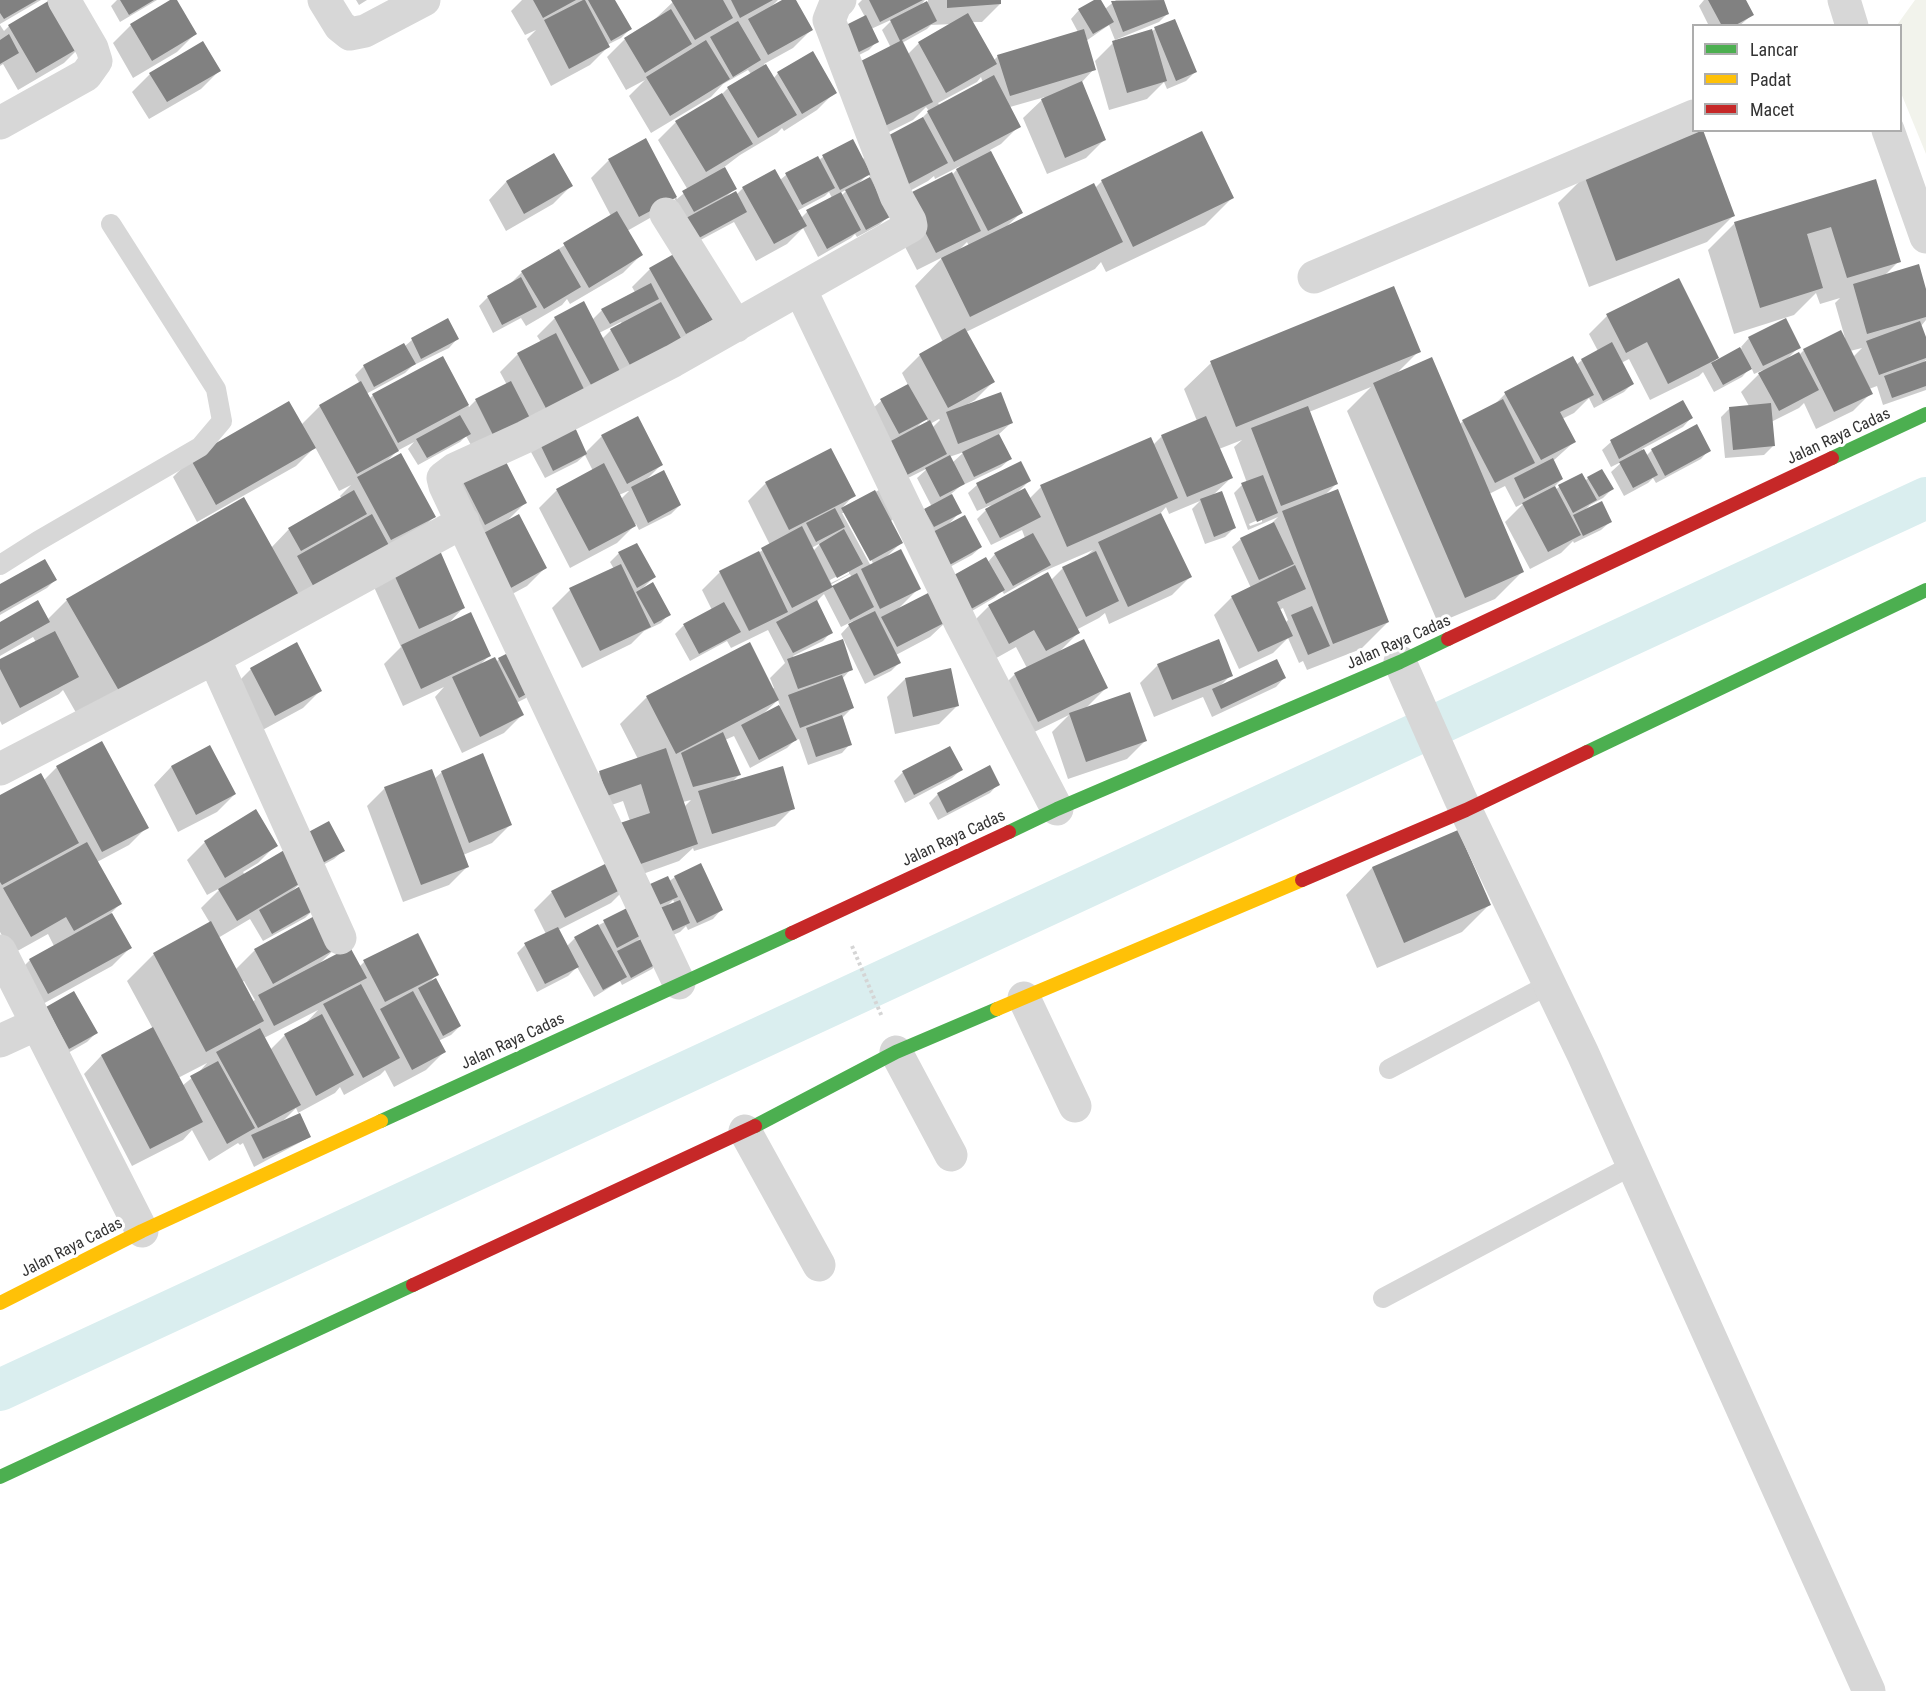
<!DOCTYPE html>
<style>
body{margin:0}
#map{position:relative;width:1926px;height:1691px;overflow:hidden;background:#fff;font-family:"Roboto Condensed",sans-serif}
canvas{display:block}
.legend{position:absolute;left:1692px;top:24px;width:210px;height:108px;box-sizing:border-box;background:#fff;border:2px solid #adadad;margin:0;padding:8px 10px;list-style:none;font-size:18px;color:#333}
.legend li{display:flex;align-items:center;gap:12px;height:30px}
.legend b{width:30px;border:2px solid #adadad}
</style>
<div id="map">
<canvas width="1926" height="1691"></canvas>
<ul class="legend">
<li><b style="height:8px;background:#4caf50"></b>Lancar</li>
<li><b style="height:8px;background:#ffc107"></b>Padat</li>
<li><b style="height:8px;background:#c62828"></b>Macet</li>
</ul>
</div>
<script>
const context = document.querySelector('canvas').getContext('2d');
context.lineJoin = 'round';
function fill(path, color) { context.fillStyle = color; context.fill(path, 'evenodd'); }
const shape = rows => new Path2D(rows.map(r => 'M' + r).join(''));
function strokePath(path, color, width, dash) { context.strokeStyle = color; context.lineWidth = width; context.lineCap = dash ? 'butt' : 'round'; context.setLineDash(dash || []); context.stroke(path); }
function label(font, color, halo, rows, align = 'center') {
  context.font = font + ' "Roboto Condensed",sans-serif'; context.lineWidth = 6; context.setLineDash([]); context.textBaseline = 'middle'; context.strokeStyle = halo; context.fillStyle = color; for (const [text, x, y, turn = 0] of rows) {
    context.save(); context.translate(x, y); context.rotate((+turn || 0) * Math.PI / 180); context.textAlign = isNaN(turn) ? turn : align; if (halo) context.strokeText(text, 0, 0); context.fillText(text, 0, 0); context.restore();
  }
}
fill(shape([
 [1915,0,1926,0,1926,154,1901,93,1900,26,1897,25]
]), '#f2f3ec');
fill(shape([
 [0,0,41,0,0,24],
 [117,0,157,0,120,22,111,6],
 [173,0,175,0,195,34,177,52,133,78,113,43,131,25],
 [356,0,367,0,359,5],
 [522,0,614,0,630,29,621,38,607,45,608,47,590,65,551,86,527,39,536,30,525,35,511,11],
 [675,0,778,0,771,7,785,0,794,0,811,30,793,48,764,64,773,79,778,73,835,92,817,110,784,131,782,128,777,133,740,155,723,168,735,188,725,198,736,195,743,188,780,180,786,175,817,158,818,161,823,157,852,141,862,160,879,142,919,121,929,111,926,107,913,120,865,144,836,84,854,66,891,48,882,30,893,19,871,29,877,41,869,50,843,63,865,17,858,4,862,0,925,0,919,7,928,2,928,0,1000,0,1000,4,982,22,972,22,993,61,998,56,1078,32,1071,19,1079,10,1097,0,1099,0,1105,9,1116,0,1162,0,1168,13,1159,22,1115,40,1109,25,1086,41,1094,69,1081,83,1104,140,1086,158,1047,174,1023,118,1045,97,1010,107,1019,126,1001,144,990,150,1022,212,1007,226,1095,188,1102,181,1232,198,1205,225,1106,272,1101,262,1095,269,966,332,993,382,975,400,968,404,968,405,1011,423,998,435,1010,459,1001,467,965,484,964,483,951,494,960,512,948,525,981,547,972,555,935,575,925,510,932,507,917,478,928,468,898,483,872,409,881,401,908,385,902,373,920,355,943,342,915,286,943,257,917,270,889,216,879,225,857,237,855,234,851,238,818,257,803,228,787,244,756,261,734,222,680,251,716,317,698,335,478,458,466,436,460,442,418,465,408,449,414,442,397,451,386,462,434,517,416,535,86,730,63,690,59,694,2,725,0,721,0,660,36,642,33,637,0,656,0,624,47,620,67,600,271,548,289,529,342,499,340,496,351,485,339,491,315,447,296,466,197,522,173,477,191,459,301,425,320,406,360,384,355,375,364,366,405,346,412,340,448,320,457,339,449,348,412,366,405,373,366,394,369,399,373,395,443,358,469,407,475,401,507,385,500,372,518,354,541,342,537,336,555,318,592,320,602,310,635,292,632,287,650,269,678,254,686,220,674,198,657,214,627,231,641,255,623,273,570,304,567,299,562,305,526,326,521,318,493,333,479,306,488,297,508,286,522,272,611,216,591,178,609,160,646,140,677,199,688,190,658,140,676,122,721,95,728,88,751,74,748,70,723,84,711,97,651,133,629,96,645,80,626,90,607,57,625,39,654,20],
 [953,24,919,43,908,54,902,43,927,29,931,25],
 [981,77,983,83,940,106,938,103,977,82],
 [960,166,952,175,882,206,928,181,934,176,935,179],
 [868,174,871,178,858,185,858,184],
 [848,189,841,196,840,193],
 [829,192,832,198,807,212,801,218,797,211,825,196],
 [967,242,969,246,959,250],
 [621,322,622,324,611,330,602,339,599,333],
 [926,418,928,422,918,426],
 [939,419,940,420,932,428,930,424],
 [964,452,952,463,949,457],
 [1704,0,1745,0,1752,15,1739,26,1709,26,1699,6],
 [0,25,4,31,9,26,82,45,64,63,18,90,3,64,0,66],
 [1155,29,1195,72,1186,81,1167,89,1164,82,1147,99,1109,110,1095,61,1113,43,1151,32],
 [219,71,201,89,149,119,132,92,150,74],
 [554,155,571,186,553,204,506,231,489,200,506,182],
 [1585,176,1734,215,1707,242,1589,287,1558,203],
 [1875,181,1899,261,1884,276,1926,294,1926,320,1921,326,1926,341,1926,360,1922,364,1926,363,1926,390,1883,405,1877,386,1869,389,1871,393,1853,411,1816,429,1804,403,1799,408,1771,422,1773,446,1764,455,1725,458,1721,417,1730,408,1749,406,1741,392,1763,370,1754,374,1751,367,1742,377,1714,392,1703,372,1699,376,1650,400,1629,359,1621,363,1632,384,1624,392,1594,408,1589,398,1574,413,1562,419,1574,442,1553,461,1562,479,1554,487,1555,490,1559,487,1585,481,1588,478,1612,489,1603,498,1590,505,1584,511,1610,522,1601,530,1574,543,1573,541,1561,553,1530,569,1505,522,1524,503,1516,507,1505,486,1489,494,1522,572,1495,599,1438,623,1347,411,1371,387,1309,412,1336,484,1323,497,1388,622,1361,649,1307,670,1303,661,1299,663,1288,638,1273,653,1239,669,1214,615,1232,597,1251,588,1232,547,1241,539,1270,525,1278,517,1248,530,1234,493,1242,485,1247,483,1234,447,1242,440,1219,449,1231,478,1212,496,1234,528,1225,537,1205,544,1192,509,1200,501,1169,514,1166,507,1160,514,1190,577,1172,595,1109,624,1105,613,1099,618,1076,630,1078,633,1059,652,1106,688,1084,710,1145,741,1127,759,1068,779,1052,732,1069,715,1020,739,997,692,1015,674,1027,668,1016,647,991,661,971,624,989,606,1050,581,1063,568,1084,558,1093,550,1042,572,1004,594,1002,591,994,598,955,621,987,563,995,554,1025,538,1022,530,991,545,977,519,991,505,977,511,968,493,977,485,1020,463,1029,481,1018,492,1029,499,1041,487,1153,445,1162,436,1197,421,1184,389,1211,363,1419,351,1396,374,1459,425,1463,421,1493,406,1505,394,1576,365,1582,360,1598,351,1589,334,1607,316,1717,358,1711,365,1742,348,1741,347,1749,338,1799,347,1788,358,1799,355,1804,350,1845,338,1835,303,1840,298,1820,304,1816,293,1794,315,1734,334,1708,250,1735,223],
 [1862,348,1853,357,1850,351],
 [1262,518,1262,522,1250,526,1249,524],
 [1283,608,1288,620,1285,623,1279,610],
 [1683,402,1691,418,1683,427,1642,449,1646,456,1652,450,1709,450,1701,459,1656,483,1653,478,1648,483,1624,496,1611,472,1623,461,1611,467,1602,450,1611,442],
 [602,436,661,465,646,480,680,505,671,514,639,530,636,524,617,543,570,568,539,508,557,490,593,471,585,455,577,462,545,478,531,452,540,443,585,453],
 [628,491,629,491,621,499,619,495],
 [461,477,525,503,506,522,545,568,527,586,490,606,467,541],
 [766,483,854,495,841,509,887,486,901,512,890,522,901,543,885,558,919,588,898,609,948,620,930,637,896,655,900,662,891,671,865,684,841,634,853,621,841,627,824,594,816,602,831,632,823,641,793,656,794,658,851,669,842,679,852,708,841,719,850,744,842,753,808,765,799,739,794,741,787,748,750,768,734,736,725,740,739,775,731,783,793,808,775,826,694,851,693,848,679,861,626,880,629,885,611,903,558,930,566,947,575,938,636,905,675,877,721,910,713,919,688,930,686,926,680,932,652,944,660,961,652,969,622,985,620,981,594,997,577,967,568,976,537,992,517,953,525,945,546,934,534,910,552,892,607,864,630,821,623,801,589,813,582,790,600,772,638,759,620,724,647,697,772,689,774,688,770,678,785,663,768,630,731,648,727,641,690,661,675,634,683,626,712,610,702,590,720,572,757,554,770,545,748,501],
 [842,513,846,513,875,567,872,568],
 [821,543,813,551,811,548],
 [849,570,849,574,831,583,830,580],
 [850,574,852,578,831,588,830,585],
 [778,700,780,706,763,714],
 [691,800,684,807,683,802],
 [673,900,675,903,666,907],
 [647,932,649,937,635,943],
 [619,553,654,577,643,588,669,614,661,623,644,631,631,644,582,668,552,608,570,590,614,569,610,562],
 [392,569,463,608,447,625,489,656,481,664,496,662,499,659,535,689,526,698,516,703,522,715,504,733,462,753,435,697,444,687,403,706,384,664,401,647,374,587],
 [55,580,47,588,0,615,0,586],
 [1158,665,1231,675,1220,686,1284,678,1276,687,1212,717,1203,697,1154,717,1140,683],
 [251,669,321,690,303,708,257,733,233,687],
 [905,679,957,706,939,724,895,734,887,697],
 [209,747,235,794,217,812,178,832,154,785,171,767],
 [949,748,961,770,952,778,905,803,894,781,902,773],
 [57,767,147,827,129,845,97,862,120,904,111,913,130,948,112,966,30,1011,12,978,30,960,54,946,48,934,12,954,0,932,0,797,43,781],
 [990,768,998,784,990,793,938,820,929,803,938,794],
 [442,772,510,825,492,843,463,855,467,867,449,885,403,902,367,806,385,788,434,779],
 [256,811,276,845,258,863,243,872,245,875,303,881,291,892,314,909,305,918,263,941,250,919,218,938,235,970,255,950,337,947,320,963,359,967,364,962,437,974,428,984,460,1026,451,1035,438,1041,444,1052,426,1070,394,1087,385,1070,380,1075,344,1095,340,1087,335,1093,298,1113,310,1137,254,1167,243,1143,240,1145,238,1143,209,1161,192,1130,183,1140,132,1166,84,1074,101,1056,153,1029,127,981,154,954,210,923,201,908,222,887,207,895,187,860,205,842],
 [244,981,255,1000,252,1002,242,982],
 [318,1010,306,1023,285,1035,270,1050,264,1038],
 [207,1063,199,1072,182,1086,178,1078],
 [296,1108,299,1115,282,1122],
 [1457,832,1489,905,1462,932,1377,968,1346,895,1372,868],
 [293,846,343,851,334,859,308,873],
 [38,1016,96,1033,87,1042,61,1057]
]), '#0003');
strokePath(shape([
 [0,1390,1926,498]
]), '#daeeef', 42);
fill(shape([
 [0,0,37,0,4,19,0,13],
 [50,0,84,45,36,73,8,25],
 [120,0,154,0,129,15],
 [170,0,177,0,197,34,152,61,130,24],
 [533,0,576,0,543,18],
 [583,0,585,0,610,47,569,69,544,20],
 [588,0,615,0,632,29,611,41],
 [671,0,723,0,733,18,695,40],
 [731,0,773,0,740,18],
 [782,0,796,0,813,30,768,55,748,19],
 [869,0,923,0,880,22],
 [947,0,1001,0,1001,4,947,8],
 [1094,0,1101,0,1114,22,1093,34,1078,9],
 [1164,0,1169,14,1123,32,1111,1],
 [1708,0,1746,0,1754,15,1734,26,1722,26],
 [927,1,937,21,900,41,890,20],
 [671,9,692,44,645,73,624,38],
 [968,13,997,64,946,93,918,42],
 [866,15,879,42,851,56,838,29],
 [1175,19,1197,72,1176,81,1154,27],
 [738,21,761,60,733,77,710,37],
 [1084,29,1096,70,1010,96,997,55],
 [1152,29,1167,81,1127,93,1112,41],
 [9,34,19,53,0,64,0,40],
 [706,40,730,79,670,116,646,77],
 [902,40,933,102,883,127,853,65],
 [203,41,221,71,167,102,149,73],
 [813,51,837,93,802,114,777,72],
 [766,64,797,115,758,138,727,87],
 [994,75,1021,127,954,162,927,111],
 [1082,81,1106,140,1065,158,1041,99],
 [722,93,753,144,706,172,675,121],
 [923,117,948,163,903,187,878,141],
 [1701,130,1703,130,1735,216,1616,261,1584,175],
 [1202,131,1234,198,1133,247,1101,180],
 [646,138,677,197,639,217,608,159],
 [853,139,871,174,840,190,822,155],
 [991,151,1023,213,988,231,956,169],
 [554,153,573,186,524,214,506,181],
 [818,156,835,188,802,205,785,173],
 [725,167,737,189,694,212,682,191],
 [775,169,807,226,774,244,742,187],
 [952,172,981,231,936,253,906,195],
 [870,177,890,217,866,230,845,190],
 [1876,179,1901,262,1847,278,1831,227,1807,234,1823,288,1760,308,1734,222],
 [1094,183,1123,242,970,317,941,258],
 [736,191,747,212,686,245,675,224],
 [841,192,861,230,827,249,806,210],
 [617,211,643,255,589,288,563,243],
 [559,249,581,287,544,309,521,271],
 [681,250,718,317,686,334,649,268],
 [1919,264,1926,289,1926,317,1867,334,1853,284],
 [521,277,537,307,502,325,487,296],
 [1679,278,1719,358,1668,384,1647,342,1626,353,1606,314],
 [651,283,659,299,610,324,601,309],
 [1394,286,1421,352,1236,427,1210,361],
 [584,301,624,379,596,394,554,317],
 [661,302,682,340,631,367,610,329],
 [448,318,459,339,421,359,411,338],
 [1786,318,1801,348,1763,366,1748,337],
 [1920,321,1926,337,1926,358,1879,375,1866,341],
 [965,328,995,382,948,408,919,354],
 [1841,330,1873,394,1834,412,1803,349],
 [556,333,588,397,550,416,517,353],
 [1612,342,1634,384,1603,401,1581,359],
 [404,343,416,364,374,387,363,365],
 [1740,347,1752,369,1723,385,1711,363],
 [1799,352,1819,390,1779,411,1758,373],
 [443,356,469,405,398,443,372,394],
 [1573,356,1594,395,1560,412,1576,442,1541,460,1504,392],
 [1432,357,1524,572,1465,598,1373,383],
 [1926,361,1926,386,1892,398,1884,376],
 [361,381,399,451,357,474,319,405],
 [511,381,532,422,496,441,475,399],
 [908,384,928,419,899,434,880,399],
 [1001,392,1013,423,958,444,946,412],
 [1503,399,1535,463,1495,483,1462,420],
 [1683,400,1693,418,1619,459,1610,440],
 [289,401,316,448,216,505,190,458],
 [1771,403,1775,446,1733,450,1729,407],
 [1308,406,1338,484,1281,506,1251,428],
 [460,415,471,434,427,458,416,439],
 [638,416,663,465,627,484,601,435],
 [1206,416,1233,478,1187,497,1161,435],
 [930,420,947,454,907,475,889,442],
 [1697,424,1711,451,1665,476,1651,449],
 [574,425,587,454,553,471,539,442],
 [999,434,1012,459,974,477,962,452],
 [1151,437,1178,498,1067,547,1040,485],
 [831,448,856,496,789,530,765,482],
 [1644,449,1658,475,1633,488,1619,462],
 [401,453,436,517,391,540,357,477],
 [502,454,527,503,485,525,460,476],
 [950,455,965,484,940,497,925,468],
 [1553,458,1563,479,1524,499,1514,478],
 [1021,461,1031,481,986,504,976,483],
 [604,463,636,526,589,551,556,489],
 [1602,469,1614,489,1599,497,1587,477],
 [664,470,681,505,648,523,631,487],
 [1582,473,1597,500,1573,513,1558,485],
 [1263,475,1278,513,1257,522,1241,483],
 [1555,486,1581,535,1548,552,1522,503],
 [1025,488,1041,517,1000,538,985,509],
 [1338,489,1389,622,1333,644,1282,511],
 [354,490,367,514,301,551,288,528],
 [875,490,903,543,870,561,841,508],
 [1222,491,1236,528,1214,537,1200,499],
 [952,494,962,513,934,527,924,509],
 [244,497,299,595,122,696,66,599],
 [1602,501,1612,522,1583,536,1573,515],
 [835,508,845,527,816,542,806,523],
 [1161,513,1192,577,1128,607,1098,542],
 [372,514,391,549,316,591,297,556],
 [519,514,547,568,509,589,480,535],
 [965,515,982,547,944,568,927,535],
 [1274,522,1294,564,1259,580,1240,538],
 [802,526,832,586,857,573,874,607,850,620,833,587,792,608,761,548],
 [844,529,863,564,837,578,819,544],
 [1033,533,1051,565,1013,586,994,553],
 [637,543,656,577,637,588,618,552],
 [438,546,465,608,419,629,391,568],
 [901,549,921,589,880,609,861,569],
 [759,551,788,612,749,631,719,571],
 [1096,551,1119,601,1086,617,1062,567],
 [986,557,1005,590,964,613,945,580],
 [45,559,57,580,0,612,0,584],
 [621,564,651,627,600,651,569,588],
 [1295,565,1306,589,1277,602,1293,636,1258,652,1231,596],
 [1048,572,1080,633,1046,651,1034,630,1009,644,988,605],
 [653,582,671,615,654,624,636,592],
 [934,590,950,620,897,647,881,617],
 [38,600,50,622,0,650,0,622],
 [817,600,833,633,793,653,776,622],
 [724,602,741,632,699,654,683,624],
 [1312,606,1330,646,1308,655,1291,615],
 [875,611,901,663,874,676,848,624],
 [471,612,491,656,421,689,401,645],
 [55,631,79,677,20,708,0,669,0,659],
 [843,639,853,670,798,689,787,659],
 [1084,639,1108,688,1038,722,1014,673],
 [1219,639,1233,676,1172,700,1157,664],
 [297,642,322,691,275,716,250,668],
 [750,642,779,700,676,754,646,696],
 [516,649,536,689,519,698,498,658],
 [495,657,524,715,480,737,452,677],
 [1277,659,1286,678,1221,709,1212,689],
 [951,668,959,706,913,717,905,678],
 [842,675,854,708,800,728,788,695],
 [1130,692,1147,741,1086,762,1069,713],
 [779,705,797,740,759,760,741,725],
 [842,715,852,745,816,757,806,728],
 [723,732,741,775,693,787,681,753],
 [102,741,149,828,102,852,56,766],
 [210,745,236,794,196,815,171,766],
 [950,746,963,770,914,795,902,771],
 [666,748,698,844,632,867,617,824,650,813,641,784,607,796,599,771],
 [483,753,512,825,469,843,441,771],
 [990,765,1000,785,947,813,937,793],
 [783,766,795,809,712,834,698,791],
 [432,769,469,867,421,885,384,787],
 [41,773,79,843,2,885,0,882,0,795],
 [256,809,278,846,225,878,204,841],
 [329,821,345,851,317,866,301,836],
 [1458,830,1491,905,1404,943,1372,867],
 [87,842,122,904,74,931,66,917,31,937,3,888],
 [286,849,304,881,237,921,218,889],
 [617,858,630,885,565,918,551,891],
 [701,863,723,910,697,923,674,876],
 [668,876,678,897,650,909,641,888],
 [302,885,316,909,272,934,259,910],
 [680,900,690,923,661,936,650,912],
 [635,904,649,931,617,948,603,920],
 [112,913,132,948,48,994,29,959],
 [320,913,339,947,273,984,254,949],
 [211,921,264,1021,206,1052,153,953],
 [598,924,627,977,603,990,574,937],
 [558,927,579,967,545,984,524,943],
 [418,933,439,975,385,1002,363,960],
 [649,935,662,961,631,978,617,951],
 [350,947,367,978,274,1026,258,995],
 [436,978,461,1026,443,1036,418,988],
 [361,984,400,1058,363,1078,323,1004],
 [74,991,98,1033,69,1049,46,1007],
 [413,991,446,1052,412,1070,380,1009],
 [322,1014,354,1075,316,1096,284,1034],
 [153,1027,203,1122,150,1149,101,1055],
 [260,1028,301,1105,258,1128,216,1052],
 [218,1061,255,1128,227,1144,190,1076],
 [300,1113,311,1137,263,1159,251,1135]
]), '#818181');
strokePath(shape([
 [852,946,882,1017]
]), '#d5d5d5', 4, [3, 3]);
strokePath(shape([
 [0,565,38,541,200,447,222,421,216,389,111,224],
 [1389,1069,1550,984],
 [1383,1298,1633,1165]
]), '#d7d7d7', 20);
strokePath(shape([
 [324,0,340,26,350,34,365,31,424,0],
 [1844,0,1852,26],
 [0,123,86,75,96,61,92,48,64,0],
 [1888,130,1926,237],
 [666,214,736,326],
 [1314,277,1694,116],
 [800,289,962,626,1057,809],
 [214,658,340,938],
 [1400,662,1460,798,1583,1054,1869,1691],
 [0,769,214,658,463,522],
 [0,951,142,1231],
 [679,983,445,486,443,478,455,469,525,437,673,361,911,226,910,221,896,196,829,20,835,5,840,0],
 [1024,998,1075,1106],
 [0,1041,37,1024],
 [896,1052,951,1155],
 [745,1131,819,1265]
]), '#d7d7d7', 33);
strokePath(shape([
 [1832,458,1926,414],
 [1587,752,1926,590],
 [1009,832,1057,809,1400,662,1448,639],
 [381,1121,792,933],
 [755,1126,896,1052,997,1009],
 [0,1477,413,1285]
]), '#4caf50', 14);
strokePath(shape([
 [997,1009,1302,880],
 [0,1303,142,1231,381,1121]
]), '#ffc107', 14);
strokePath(shape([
 [1448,639,1832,458],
 [1302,880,1466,810,1587,752],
 [792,933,1009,832],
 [413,1285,755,1126]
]), '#c62828', 14);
label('16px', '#333', '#fff', [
 ["Jalan Raya Cadas",1839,437,-25],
 ["Jalan Raya Cadas",1399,643,-24],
 ["Jalan Raya Cadas",954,839,-25],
 ["Jalan Raya Cadas",513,1042,-25],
 ["Jalan Raya Cadas",72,1248,-27]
]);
</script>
